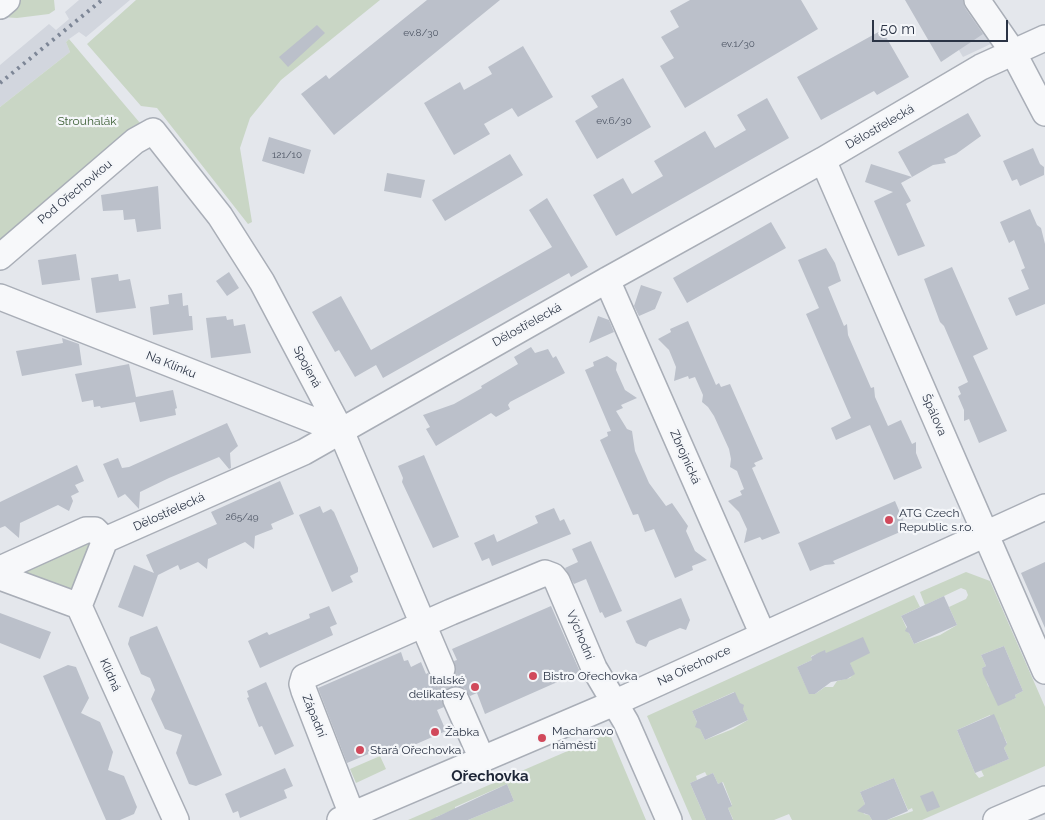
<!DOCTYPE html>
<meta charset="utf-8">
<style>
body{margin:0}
#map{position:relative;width:1045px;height:820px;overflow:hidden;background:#e4e7ec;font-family:Raleway,sans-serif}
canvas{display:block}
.scale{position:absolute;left:872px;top:20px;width:136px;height:22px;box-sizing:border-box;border:2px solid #2b3445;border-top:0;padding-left:6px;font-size:15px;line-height:18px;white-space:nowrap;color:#2b3445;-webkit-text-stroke:4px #f4f6f9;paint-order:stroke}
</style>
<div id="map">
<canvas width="1045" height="820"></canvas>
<div class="scale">50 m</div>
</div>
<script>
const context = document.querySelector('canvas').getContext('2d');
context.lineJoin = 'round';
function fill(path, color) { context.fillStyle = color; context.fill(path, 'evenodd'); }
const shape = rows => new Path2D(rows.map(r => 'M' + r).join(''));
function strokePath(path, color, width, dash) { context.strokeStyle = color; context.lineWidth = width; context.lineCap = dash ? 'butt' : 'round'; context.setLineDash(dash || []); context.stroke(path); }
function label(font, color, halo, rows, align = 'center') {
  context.font = font + ' Raleway,sans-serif'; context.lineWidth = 4.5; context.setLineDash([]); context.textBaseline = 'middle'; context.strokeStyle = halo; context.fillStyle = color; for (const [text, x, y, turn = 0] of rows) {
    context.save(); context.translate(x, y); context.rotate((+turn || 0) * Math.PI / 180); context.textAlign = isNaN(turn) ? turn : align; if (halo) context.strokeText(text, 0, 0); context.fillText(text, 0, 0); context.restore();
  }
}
fill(shape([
 [79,0,130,0,86,37,79,32,69,39,66,42,70,52,0,107,0,65,49,24,56,30,69,19,65,12],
 [929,0,967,0,995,42,963,57]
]), '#d2d6de');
fill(shape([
 [12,0,54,0,55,10,49,14,17,18,1,17],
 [136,0,380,0,281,80,250,118,240,148,252,222,248,224,157,108,141,106,87,44],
 [69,39,140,123,0,242,0,107,70,52,66,42],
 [94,541,74,593,23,575,22,567],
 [966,572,990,581,1045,707,1045,766,922,820,887,820,913,811,912,808,908,810,894,778,860,792,865,804,862,808,864,814,869,815,872,820,792,820,789,814,774,820,730,820,733,819,728,808,732,805,723,782,718,784,713,773,707,776,705,772,696,776,697,780,690,783,706,820,692,820,647,716,914,595,920,607,901,616,914,644,940,635,957,625,949,607,966,599,968,595,966,590,961,588,925,605,920,592],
 [1004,646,1023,691,1015,695,1016,698,1008,701,988,686,982,668,986,666,981,655],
 [825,651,826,653,849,661,854,673,850,678,837,681,833,687,825,687,815,694,809,693,797,667,812,660,811,656],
 [734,692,748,720,733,729,705,740,692,711],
 [990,715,996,729,1000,727,1002,732,999,736,1004,737,1007,743,1004,748,1009,759,981,770,984,776,979,778,975,773,957,730],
 [607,734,611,737,646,820,468,820,514,801,507,784,455,807,455,809,436,817,437,820,408,820],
 [380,756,386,769,356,783,350,769]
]), '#c9d6c5');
fill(shape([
 [427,0,500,0,334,135,301,94,326,75,329,79],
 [690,0,801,0,818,29,685,108,660,66,674,58,661,37,679,27,670,11],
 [905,0,963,0,965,8,983,34,941,62],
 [317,25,325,33,288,67,279,57],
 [882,30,909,77,877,95,874,91,821,120,797,77],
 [523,46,553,97,518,117,512,108,484,124,490,134,454,155,424,103,460,82,464,90,492,74,488,67],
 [623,78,651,127,597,159,575,121,598,107,591,96],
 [767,98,789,138,616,236,593,195,623,178,632,194,663,176,654,161,705,131,715,148,746,130,737,115],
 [968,113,981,136,956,154,944,159,946,163,933,165,912,177,898,152],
 [269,137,311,150,304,174,262,161],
 [1033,148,1040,164,1044,167,1044,175,1020,186,1017,179,1012,181,1003,161],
 [510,154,523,175,445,221,432,200],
 [871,164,912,177,901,183,911,201,906,204,925,246,898,256,874,201,893,192,865,182],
 [387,173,425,180,421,198,384,191],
 [158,186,161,229,137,232,135,219,124,220,123,210,103,211,101,195],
 [547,198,588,267,571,277,569,273,383,378,376,365,355,377,339,350,335,352,312,312,341,296,371,350,552,247,529,210],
 [1030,209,1037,225,1041,228,1045,244,1045,304,1016,316,1008,298,1029,289,1021,270,1025,268,1014,240,1009,243,1000,222],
 [771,222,786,248,687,303,673,278],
 [826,248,835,263,841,281,828,287,844,326,847,324,848,335,871,388,874,387,875,397,888,426,901,420,912,444,916,442,916,453,922,468,894,480,870,425,836,440,831,428,851,418,806,314,819,308,798,260],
 [76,254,80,280,42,285,38,260],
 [952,267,988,349,973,356,1007,431,979,443,969,419,964,421,964,410,958,396,961,394,958,387,968,382,944,326,940,322,924,279],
 [229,272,239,288,227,296,216,281],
 [118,274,119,281,130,279,136,308,96,313,91,278],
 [641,285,662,292,655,309,639,316,634,306],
 [182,293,183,306,188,305,189,316,192,316,193,330,153,335,150,307,169,304,168,295],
 [226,316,227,320,233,319,234,326,245,324,251,353,211,358,206,318],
 [598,316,609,320,614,332,589,343],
 [688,321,716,385,719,383,721,387,730,384,763,459,754,463,756,466,752,468,780,533,762,540,760,537,744,543,747,529,739,512,728,501,742,495,740,491,744,489,737,471,730,467,731,459,729,449,714,416,708,407,702,402,703,395,695,377,689,379,688,376,674,381,676,367,669,350,658,339,671,332,670,329],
 [62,338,79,344,82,365,22,376,16,351,63,343],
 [531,347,535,353,548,349,553,358,556,356,565,373,510,402,508,405,510,409,496,417,491,413,436,446,426,429,430,427,423,415,454,404,482,388,481,386,518,364,514,357],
 [607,356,617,363,616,370,625,390,637,398,621,405,623,408,616,411,627,429,632,431,635,451,649,483,666,506,672,503,688,526,686,531,695,551,707,560,692,566,693,570,675,578,654,529,645,532,638,514,633,515,600,440,608,436,607,432,611,431,585,370,594,366,593,362],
 [129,364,136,397,173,390,177,408,175,409,176,415,140,422,135,402,101,408,100,406,94,407,93,400,82,402,75,374],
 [227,423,238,446,230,453,231,468,229,469,219,457,169,478,140,492,139,509,125,494,118,498,103,464,118,458,122,468,129,467],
 [424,455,459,537,433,548,402,482,403,478,398,466],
 [77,465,84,481,75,485,79,492,71,496,73,501,69,511,58,505,20,523,19,538,5,526,0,528,0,502],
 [280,481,294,514,271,524,273,529,255,536,254,549,245,542,208,559,207,569,198,562,180,570,178,565,158,575,143,617,118,607,134,565,154,573,146,555,217,524,211,512],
 [895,501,907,529,833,561,835,564,825,565,810,571,798,543],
 [320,506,323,513,331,509,334,512,358,568,358,572,350,576,353,582,332,592,299,515],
 [554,508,560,521,564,519,571,534,492,566,489,558,482,561,474,543,494,534,497,542,538,523,535,516],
 [591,541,622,611,605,618,602,612,600,613,586,579,574,584,565,568,578,562,572,549],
 [1045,562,1045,628,1021,573],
 [944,596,957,625,914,644,909,633,905,631,907,627,901,616],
 [681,598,690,620,686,630,680,628,649,641,646,647,636,643,626,621],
 [329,606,337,624,330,627,333,635,260,668,248,641,267,632,269,635,310,618,309,614],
 [551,606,580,672,485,714,477,693,470,696,464,688,451,687,445,691,442,698,444,707,437,710,446,731,389,756,385,747,347,763,318,688,401,652,404,661,408,660,411,667,421,662,426,674,428,673,433,680,440,683,447,682,453,678,456,671,454,661,457,660,452,649],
 [0,613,51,632,40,659,0,643],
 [157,626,222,775,196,786,189,784,176,753,182,735,165,729,151,699,155,690,150,678,141,674,128,644,130,637],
 [863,637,870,653,850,663,855,674,847,679,831,682,815,694,809,694,797,667,812,660,811,657,818,653,825,650,826,653],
 [1004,646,1023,691,1015,695,1016,698,998,706,983,674,982,668,986,666,981,655],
 [68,665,76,667,89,698,81,713,100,722,113,752,108,770,124,776,137,807,134,814,120,820,106,820,43,676],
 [266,682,294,746,275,755,262,726,259,727,247,698,249,697,247,691],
 [735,692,740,703,744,705,743,709,748,720,705,740,700,729,695,727,697,722,692,711],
 [994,714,1007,744,1004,748,1009,759,975,773,957,730],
 [285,768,293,786,284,790,287,798,240,818,238,811,233,813,225,794],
 [713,773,718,784,722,782,732,806,728,808,733,820,706,820,700,806,690,783],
 [894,778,908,811,887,820,872,820,869,815,857,811,865,804,860,792],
 [507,784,514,801,468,820,430,820],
 [933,791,940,807,927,812,920,796]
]), '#bbc0ca');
strokePath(shape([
 [442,669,456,700]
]), '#bfc3cb', 25, [25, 12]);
const minor = shape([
 [977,0,1013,52,1045,113],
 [0,6,7,0],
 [823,160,1045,671],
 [0,257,135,141,153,131,220,216,262,282,341,431,442,669],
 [607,280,763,635],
 [0,297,341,431],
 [105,540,304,452,607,280,823,160,981,67,1045,38],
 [0,569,86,530,95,530,105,540],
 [0,577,79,606,176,820],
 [79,606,105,540],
 [456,700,482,759],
 [340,820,614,703,1045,507],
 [354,820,304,691,302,684,304,677,451,612,545,573,553,576,557,581,594,668,626,722,669,820],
 [996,820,1045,799]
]);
strokePath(minor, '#a9aeb7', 28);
strokePath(minor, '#f7f8fa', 25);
strokePath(shape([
 [0,83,102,0]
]), '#7d8696', 4, [2.5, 5]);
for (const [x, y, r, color] of [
 [889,520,5,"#d1495b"],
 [533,676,5,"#d1495b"],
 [475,687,5,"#d1495b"],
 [435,732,5,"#d1495b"],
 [542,738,5,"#d1495b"],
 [360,750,5,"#d1495b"]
]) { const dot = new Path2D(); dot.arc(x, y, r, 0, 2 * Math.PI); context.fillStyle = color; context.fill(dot); strokePath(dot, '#f4f6f9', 2); }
label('10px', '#4f5766', null, [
 ["ev.8/30",421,33],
 ["ev.1/30",738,44],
 ["ev.6/30",614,121],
 ["121/10",287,155],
 ["265/49",242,517]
]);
label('12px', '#3f6138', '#f4f6f9', [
 ["Strouhalák",87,121]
]);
label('12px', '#2b3445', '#f4f6f9', [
 ["Dělostřelecká",880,127,-30],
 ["Pod Ořechovkou",75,192,-40],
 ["Dělostřelecká",527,325,-29],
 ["Na Klínku",171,365,22],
 ["Spojená",307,367,62],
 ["Špálova",934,415,66],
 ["Zbrojnická",685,457,66],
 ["Dělostřelecká",169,512,-24],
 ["Východní",580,635,67],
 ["Na Ořechovce",694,666,-25],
 ["Klidná",110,675,66],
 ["Západní",314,716,68]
]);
label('12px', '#2b3445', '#f4f6f9', [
 ["ATG Czech",899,513],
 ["Republic s.r.o.",899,527],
 ["Bistro Ořechovka",543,676],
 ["Italské",465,680,"right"],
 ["delikatesy",465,694,"right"],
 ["Macharovo",552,731],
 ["náměstí",552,745],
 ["Žabka",445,732],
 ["Stará Ořechovka",370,750]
], 'left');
label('bold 15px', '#1d2536', '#f4f6f9', [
 ["Ořechovka",490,776]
]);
</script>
